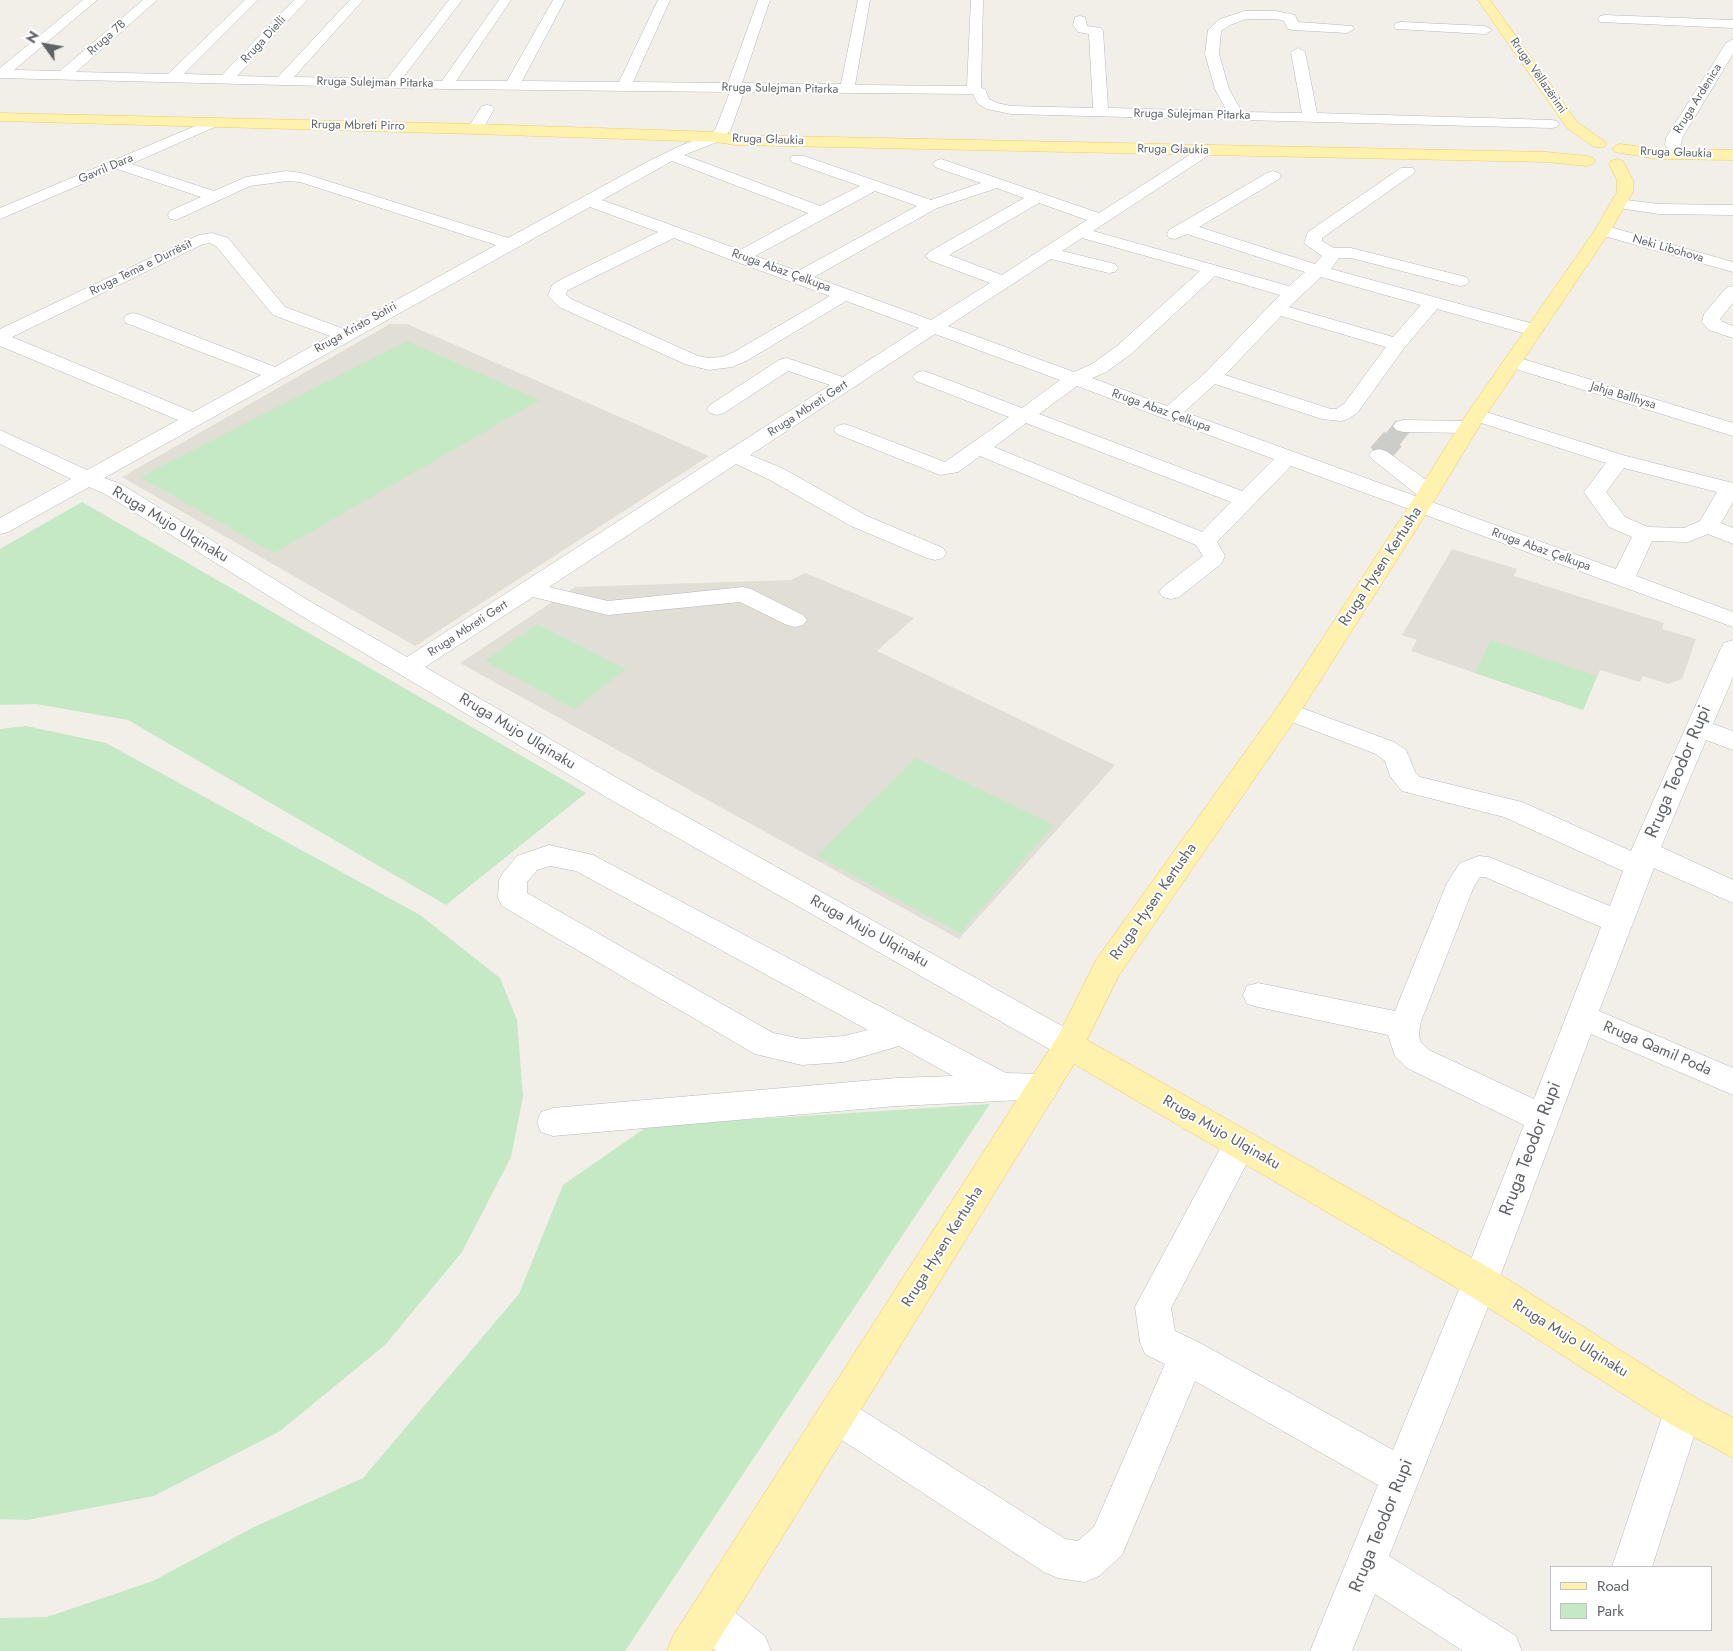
<!DOCTYPE html>
<meta charset="utf-8">
<style>
body{margin:0}
#map{position:relative;width:1733px;height:1651px;overflow:hidden;background:#f1efe8;font-family:Jost,sans-serif}
canvas{display:block}
.legend{position:absolute;left:1550px;top:1566px;width:162px;height:65px;box-sizing:border-box;background:#fff;border:1px solid #bfc1c3;margin:0;padding:6px 9px;list-style:none;font-size:15px;color:#5f6368}
.legend li{display:flex;align-items:center;gap:10px;height:25px}
.legend b{width:25px;border:1px solid #bfc1c3}
.north{position:absolute;left:20px;top:20px;width:50px;height:50px;-webkit-text-stroke:4px #fff;paint-order:stroke;rotate:302deg;font-size:14px;font-weight:700;line-height:20px;text-align:center;color:#5f6368}
.north::after{content:'';display:block;margin:auto;width:18px;height:22px;background:#5f6368;clip-path:polygon(50% 0,100% 100%,50% 72%,0 100%)}
</style>
<div id="map">
<canvas width="1733" height="1651"></canvas>
<ul class="legend">
<li><b style="height:6px;background:#fff2af"></b>Road</li>
<li><b style="height:14px;background:#c5e8c5"></b>Park</li>
</ul>
<div class="north">N</div>
</div>
<script>
const context = document.querySelector('canvas').getContext('2d');
context.lineJoin = 'round';
function fill(path, color) { context.fillStyle = color; context.fill(path, 'evenodd'); }
const shape = rows => new Path2D(rows.map(r => 'M' + r).join(''));
function strokePath(path, color, width, dash) { context.strokeStyle = color; context.lineWidth = width; context.lineCap = dash ? 'butt' : 'round'; context.setLineDash(dash || []); context.stroke(path); }
function label(font, color, halo, rows, align = 'center') {
  context.font = font + ' Jost,sans-serif'; context.lineWidth = 4; context.setLineDash([]); context.textBaseline = 'middle'; context.strokeStyle = halo; context.fillStyle = color; for (const [text, x, y, turn = 0] of rows) {
    context.save(); context.translate(x, y); context.rotate((+turn || 0) * Math.PI / 180); context.textAlign = isNaN(turn) ? turn : align; if (halo) context.strokeText(text, 0, 0); context.fillText(text, 0, 0); context.restore();
  }
}
fill(shape([
 [390,324,407,324,709,456,415,646,122,477],
 [1452,549,1517,569,1514,576,1664,623,1662,629,1696,639,1682,679,1668,684,1643,676,1640,682,1600,670,1583,710,1411,651,1417,640,1402,635],
 [805,573,914,618,877,651,1115,765,959,939,460,663,575,587,791,580]
]), '#e1ded6');
fill(shape([
 [407,341,540,400,274,553,140,477],
 [82,502,586,793,446,905,128,720,36,704,0,705,0,549],
 [537,624,626,669,574,709,485,661],
 [1491,640,1597,676,1583,710,1475,673],
 [26,726,106,743,420,915,500,978,517,1020,523,1097,511,1157,462,1252,385,1345,280,1431,154,1496,27,1520,0,1519,0,729],
 [916,758,1054,825,960,933,817,856],
 [990,1104,625,1651,0,1651,0,1618,47,1617,153,1581,254,1527,363,1478,519,1294,563,1185,648,1126]
]), '#c5e8c5');
strokePath(shape([
 [1392,440,1403,426]
]), '#ccccc8', 18, [18, 9]);
strokePath(shape([
 [1379,455,1393,439]
]), '#ccccc8', 23, [23, 12]);
const minor = shape([
 [83,0,97,0,14,70,60,71,143,0,157,0,76,72,168,74,245,0,258,0,184,74,222,75,294,0,307,0,237,76,278,77,350,0,363,0,294,77,387,79,449,0,462,0,401,80,442,81,499,0,511,0,456,81,507,81,553,0,565,0,522,81,619,82,658,0,670,0,633,82,728,83,758,0,770,0,742,83,841,84,858,0,870,0,855,85,967,86,971,0,983,0,981,88,985,89,989,99,997,103,1011,106,1093,108,1089,34,1078,32,1073,25,1075,17,1080,16,1085,17,1087,26,1101,28,1103,31,1108,108,1227,111,1215,89,1205,54,1208,30,1220,19,1245,11,1276,11,1295,15,1298,22,1352,26,1354,29,1347,33,1293,30,1288,29,1284,21,1276,19,1246,19,1230,25,1221,31,1219,54,1229,89,1242,112,1302,113,1291,52,1298,48,1305,52,1317,113,1552,120,1557,121,1559,124,1557,127,1552,128,1011,114,987,109,978,104,973,94,744,92,731,129,722,140,684,155,820,206,860,186,792,162,790,159,792,156,804,156,931,200,981,183,935,167,933,164,935,161,941,159,1099,213,1202,147,1207,145,1212,147,1215,150,1212,153,1093,231,1289,286,1305,272,1187,234,1175,239,1169,238,1167,234,1169,230,1267,173,1273,171,1279,173,1281,176,1279,179,1199,227,1315,264,1322,256,1304,243,1308,232,1401,168,1413,168,1415,171,1413,174,1322,238,1322,241,1334,248,1351,248,1466,277,1469,281,1466,285,1460,286,1351,258,1339,258,1331,269,1541,326,1543,330,1541,334,1534,336,1437,309,1404,348,1358,412,1348,419,1341,421,1322,419,1215,384,1184,412,1616,569,1632,537,1609,527,1584,492,1606,463,1469,419,1466,415,1469,411,1476,409,1483,411,1626,456,1733,483,1733,502,1721,523,1733,528,1733,544,1708,534,1688,542,1652,541,1636,576,1733,612,1733,627,1291,466,1217,542,1225,556,1221,564,1179,597,1171,599,1163,597,1159,592,1163,587,1203,556,1196,545,980,456,958,472,940,475,837,434,834,430,837,426,844,424,851,426,945,462,1009,417,916,381,913,377,916,373,923,371,930,373,1022,408,1060,380,935,334,750,455,784,469,867,516,943,548,946,553,943,558,935,560,927,558,851,526,768,479,736,464,549,587,608,601,743,587,751,589,803,615,807,620,803,625,795,627,787,625,740,602,608,615,533,597,425,667,633,787,1080,1036,1085,1045,1080,1054,1069,1058,1058,1054,613,801,290,609,105,494,89,487,8,532,0,534,0,518,71,479,0,444,0,430,87,470,178,420,0,346,0,329,199,235,212,233,228,238,285,307,344,329,496,245,300,182,287,181,250,186,176,220,170,219,168,215,170,211,201,197,117,169,0,219,0,208,212,119,217,120,219,123,217,126,131,164,214,191,246,177,287,171,302,173,508,238,649,161,682,145,712,134,716,128,730,92,446,89,0,78,0,68,83,0],
 [672,161,808,213,740,250,602,200,672,161],
 [997,188,1024,198,929,252,926,256,929,260,990,283,931,320,814,277,937,208,997,188],
 [875,191,917,206,798,271,755,256,875,191],
 [1039,203,1087,220,1002,275,949,255,1039,203],
 [590,207,658,232,562,279,552,285,548,296,559,307,685,364,709,370,732,367,748,360,846,301,919,328,843,377,793,360,786,358,779,360,710,405,707,409,710,413,717,415,724,413,788,371,830,385,407,657,306,599,121,484,104,478,590,207],
 [674,238,734,261,830,296,734,352,722,357,709,358,698,356,571,299,566,295,567,291,574,287,674,238],
 [1082,238,1200,271,1117,346,1092,364,1074,372,948,326,1051,259,1109,273,1115,272,1118,268,1115,264,1062,251,1082,238],
 [210,243,216,246,273,315,330,336,275,367,140,315,133,313,126,315,124,319,126,323,261,375,193,412,12,337,203,244,210,243],
 [1215,276,1280,295,1205,373,1167,406,1092,378,1106,372,1131,354,1215,276],
 [1321,277,1421,305,1393,337,1289,307,1321,277],
 [1281,316,1386,347,1344,404,1336,409,1331,409,1225,375,1281,316],
 [1077,386,1163,418,1274,459,1242,491,1039,414,1077,386],
 [1026,423,1231,502,1202,532,994,447,1026,423],
 [1624,468,1717,492,1700,521,1684,528,1648,527,1625,517,1606,492,1624,468],
 [1605,15,1733,20,1733,28,1600,22,1598,19,1600,16,1605,15],
 [1401,22,1485,26,1492,30,1485,34,1396,29,1394,26,1396,23,1401,22],
 [1733,39,1733,54,1682,138,1681,145,1689,155,1686,158,1676,158,1665,145,1666,138,1726,43,1733,39],
 [487,105,492,106,494,109,483,129,480,132,475,134,470,132,467,129,480,109,482,106,487,105],
 [1618,199,1659,204,1733,205,1733,215,1659,214,1612,207,1610,204,1612,201,1618,199],
 [1603,225,1733,262,1733,272,1597,234,1595,230,1597,226,1603,225],
 [1733,286,1733,303,1720,319,1723,322,1733,326,1733,338,1709,330,1702,322,1704,314,1727,287,1733,286],
 [1513,356,1733,423,1733,436,1506,366,1503,362,1506,358,1513,356],
 [1403,420,1469,421,1476,423,1479,427,1476,431,1469,433,1403,432,1396,430,1393,426,1396,422,1403,420],
 [1379,449,1386,451,1436,487,1439,492,1436,497,1428,498,1420,497,1372,459,1369,455,1372,451,1379,449],
 [1733,640,1733,677,1713,724,1733,731,1733,750,1706,740,1661,847,1733,880,1733,903,1654,868,1599,1011,1733,1068,1733,1095,1591,1034,1498,1282,1389,1556,1516,1636,1522,1651,1463,1651,1375,1594,1352,1651,1310,1651,1378,1485,1195,1381,1122,1555,1099,1576,1085,1582,1058,1578,1044,1572,825,1429,819,1416,825,1403,838,1397,851,1403,1065,1539,1078,1541,1094,1527,1165,1364,1145,1354,1140,1342,1135,1307,1228,1134,1240,1130,1252,1134,1257,1144,1171,1308,1175,1331,1200,1343,1393,1450,1462,1282,1524,1125,1407,1068,1395,1056,1388,1035,1258,1007,1247,1004,1243,995,1247,986,1258,983,1395,1011,1447,883,1460,863,1479,856,1489,857,1610,906,1623,871,1504,817,1402,791,1390,776,1385,761,1376,754,1279,717,1275,711,1279,705,1288,703,1394,742,1406,750,1415,772,1420,777,1522,802,1631,851,1721,648,1724,643,1733,640],
 [1480,877,1485,877,1601,927,1534,1099,1429,1050,1420,1041,1419,1033,1421,1021,1474,886,1480,877],
 [549,845,593,855,1006,1073,1043,1074,1054,1078,1059,1088,1054,1098,1043,1102,1021,1100,897,1106,553,1136,541,1132,537,1122,541,1112,553,1108,897,1078,953,1076,899,1046,844,1062,802,1065,755,1054,502,906,498,898,499,880,503,873,517,856,549,845],
 [550,866,576,871,868,1030,844,1036,802,1039,773,1033,527,893,527,882,537,870,550,866],
 [1683,1392,1696,1398,1702,1411,1652,1567,1612,1567,1664,1411,1670,1398,1683,1392],
 [709,1598,724,1604,765,1636,771,1651,716,1651,694,1634,688,1619,694,1604,709,1598]
]);
const major = shape([
 [1478,0,1490,0,1577,122,1604,141,1607,144,1604,147,1594,147,1567,128,1478,0],
 [0,113,475,124,717,132,735,135,1546,152,1587,156,1593,158,1595,161,1593,164,1587,166,1546,162,735,145,717,142,475,134,0,121,0,113],
 [1620,144,1657,149,1733,150,1733,160,1657,159,1615,152,1612,149,1615,146,1620,144],
 [1617,159,1623,161,1633,180,1633,192,1611,230,1486,415,1431,506,1297,717,1119,975,1087,1040,1493,1270,1696,1398,1733,1418,1733,1458,1670,1424,1467,1294,1074,1064,712,1651,667,1651,673,1636,1058,1036,1096,960,1279,705,1409,506,1466,415,1595,230,1617,192,1617,180,1609,164,1611,161,1617,159]
]);
strokePath(minor, '#b5b8bc', 1);
strokePath(major, '#f2c960', 1);
fill(minor, '#fff');
fill(major, '#fff2af');
label('12px', '#5f6368', '#fff', [
 ["Rruga 7B",107,38,-41],
 ["Rruga Dielli",264,40,-47],
 ["Rruga Vëllazërimi",1538,76,55],
 ["Rruga Sulejman Pitarka",375,83,1],
 ["Rruga Sulejman Pitarka",780,89,1],
 ["Rruga Ardenica",1698,99,-58],
 ["Rruga Sulejman Pitarka",1192,115,1],
 ["Rruga Mbreti Pirro",358,126,1],
 ["Rruga Glaukia",768,140,2],
 ["Rruga Glaukia",1173,150,1],
 ["Rruga Glaukia",1676,153,2],
 ["Gavril Dara",106,169,-23],
 ["Neki Libohova",1668,249,16],
 ["Rruga Tema e Durrësit",141,268,-26],
 ["Rruga Abaz Çelkupa",781,271,20],
 ["Rruga Kristo Sotiri",356,328,-29],
 ["Jahja Ballhysa",1623,396,17],
 ["Rruga Mbreti Gert",808,409,-33],
 ["Rruga Abaz Çelkupa",1161,411,20],
 ["Rruga Abaz Çelkupa",1541,550,20],
 ["Rruga Mbreti Gert",468,629,-33]
]);
label('15px', '#5f6368', '#fff', [
 ["Rruga Mujo Ulqinaku",170,525,31],
 ["Rruga Hysen Kertusha",1381,567,-57],
 ["Rruga Mujo Ulqinaku",517,732,31],
 ["Rruga Hysen Kertusha",1154,902,-55],
 ["Rruga Mujo Ulqinaku",869,932,29],
 ["Rruga Qamil Poda",1657,1049,23],
 ["Rruga Mujo Ulqinaku",1221,1133,30],
 ["Rruga Hysen Kertusha",943,1247,-58],
 ["Rruga Mujo Ulqinaku",1570,1339,32]
]);
label('18px', '#5f6368', '#fff', [
 ["Rruga Teodor Rupi",1679,772,-67],
 ["Rruga Teodor Rupi",1531,1149,-69],
 ["Rruga Teodor Rupi",1382,1526,-68]
]);
</script>
